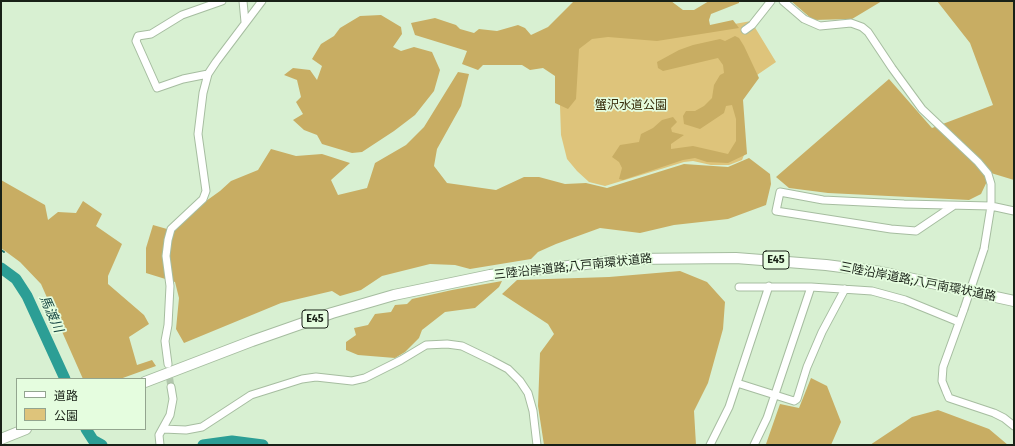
<!DOCTYPE html>
<meta charset="utf-8">
<style>
body{margin:0}
#map{position:relative;width:1015px;height:446px;overflow:hidden;background:#d8f0d2;font-family:"Fira Sans","Noto Sans JP",sans-serif}
canvas{display:block}
.frame{position:absolute;inset:0;border:2px solid #192117;pointer-events:none}
.legend{position:absolute;left:16px;top:378px;width:130px;height:52px;box-sizing:border-box;background:#e5fddf;border:1px solid #93a58f;margin:0;padding:5px 7px;list-style:none;font-size:12px;color:#192117}
.legend li{display:flex;align-items:center;gap:8px;height:20px}
.legend b{width:20px;border:1px solid #93a58f}
</style>
<div id="map">
<canvas width="1015" height="446"></canvas>
<div class="frame"></div>
<ul class="legend">
<li><b style="height:5px;background:#fff"></b>道路</li>
<li><b style="height:11px;background:#dec47b"></b>公園</li>
</ul>
</div>
<script>
const context = document.querySelector('canvas').getContext('2d');
context.lineJoin = 'round';
function fill(path, color) { context.fillStyle = color; context.fill(path, 'evenodd'); }
const shape = rows => new Path2D(rows.map(r => 'M' + r).join(''));
function strokePath(path, color, width, dash) { context.strokeStyle = color; context.lineWidth = width; context.lineCap = dash ? 'butt' : 'round'; context.setLineDash(dash || []); context.stroke(path); }
function label(font, color, halo, rows, align = 'center') {
  context.font = font + ' "Fira Sans","Noto Sans JP",sans-serif'; context.lineWidth = 3.5; context.setLineDash([]); context.textBaseline = 'middle'; context.strokeStyle = halo; context.fillStyle = color; for (const [text, x, y, turn = 0] of rows) {
    context.save(); context.translate(x, y); context.rotate((+turn || 0) * Math.PI / 180); context.textAlign = isNaN(turn) ? turn : align; if (halo) context.strokeText(text, 0, 0); context.fillText(text, 0, 0); context.restore();
  }
}
fill(shape([
 [751,21,776,62,738,88,746,150,742,160,729,165,711,165,693,161,684,162,605,186,589,182,577,171,567,159,561,135,560,106,562,54,581,36,658,38]
]), '#dec47b');
fill(shape([
 [574,1,671,1,683,10,694,10,709,1,739,1,739,3,711,14,709,20,710,25,733,20,739,28,657,41,608,37,592,39,579,49,576,99,568,109,555,103,555,76,543,68,530,70,522,65,483,65,478,70,462,64,467,51,415,35,411,23,435,18,456,25,460,29,474,33,479,29,497,31,518,25,525,28,531,35,548,27],
 [791,1,882,1,852,19,813,20],
 [937,1,1014,1,1014,180,991,173,981,194,969,200,828,193,789,188,776,177,889,79,932,128,993,105,970,43],
 [381,15,401,27,402,34,393,47,401,51,414,47,432,52,440,70,434,91,415,115,394,131,362,152,352,153,322,144,317,135,304,130,293,120,303,114,296,102,301,97,297,80,284,75,293,68,310,70,317,80,322,66,312,59,321,44,334,36,340,28,360,16],
 [735,36,739,38,744,46,759,78,743,100,747,154,728,163,707,162,695,158,683,160,623,180,619,179,622,168,619,162,612,157,620,145,639,142,641,134,653,128,662,120,673,117,677,122,671,128,672,132,684,135,671,144,671,149,693,146,728,154,736,141,736,119,732,105,726,106,724,113,700,129,684,124,683,116,686,111,695,111,704,106,712,98,714,85,720,75,724,73,723,65,718,58,663,71,658,68,657,62,679,50,693,45,720,39,725,41],
 [458,72,469,74,461,106,437,149,434,166,447,183,496,190,524,177,539,177,565,184,586,183,607,188,684,164,728,167,749,158,770,174,771,184,766,205,728,219,674,225,640,233,600,228,556,244,538,252,531,259,470,269,455,265,430,264,382,276,361,290,340,296,332,291,281,303,184,343,176,329,179,298,175,282,146,273,146,248,153,225,167,229,220,191,231,181,258,170,271,149,296,156,322,154,350,163,331,180,338,195,367,188,375,163,406,145,424,127],
 [1,180,45,205,48,220,58,212,76,213,83,201,102,214,96,226,122,244,108,276,108,284,144,315,149,324,129,337,137,365,152,360,156,366,120,379,83,379,41,284,20,262,1,248],
 [680,271,707,282,725,302,723,329,708,383,694,411,696,445,544,445,538,406,540,353,554,334,548,324,502,294,517,280,609,277],
 [502,281,499,287,475,308,445,312,422,330,419,338,405,352,395,358,358,355,346,350,346,342,356,335,354,328,368,325,375,314,391,312,395,305,407,304,412,299,452,290],
 [811,378,827,386,841,422,831,445,768,445,766,444,780,404,799,408],
 [938,410,989,429,1008,445,870,445,912,417]
]), '#c8ad63');
strokePath(shape([
 [1,250,4,252]
]), '#26786f', 2);
strokePath(shape([
 [1,268,16,279,27,296,65,379],
 [86,429,93,440,102,445],
 [203,445,232,441,263,445]
]), '#2c9e95', 11);
strokePath(shape([
 [168,368,171,387]
]), '#b2c7ad', 7, [7, 3.5]);
const minor = shape([
 [243,1,245,22],
 [783,1,804,19,820,26,851,23,862,27,868,32,892,68,922,109,978,162,988,174,991,184,991,206,984,249],
 [745,30,752,25,771,1],
 [208,74,183,79,157,88,136,41,138,36,151,34,182,15,222,1],
 [953,206,916,231,891,229,776,211,780,192,823,200,904,204,991,206,1014,211],
 [739,287,811,287,872,291,905,300,959,322],
 [964,309,943,367,942,381,946,391,949,398,994,413,1004,418,1014,426],
 [168,364,165,341,168,325,170,286,166,256,168,240,171,229,203,199,206,191,198,134,203,93,208,74,216,62,262,1],
 [737,383,794,401,797,399,807,367,822,332,845,289],
 [163,429,186,430,202,427,251,395,302,379,316,377,352,381,365,378,401,360,426,345,447,344,462,346,491,360,508,369,520,381,528,393,533,411,537,445],
 [160,445,159,435,170,415,173,399,171,387],
 [710,445,729,407,769,286],
 [754,445,767,418,811,287]
]);
const highway = shape([
 [145,382,252,341,332,313,394,295,490,275,629,259,736,258,826,265,881,272,1014,301],
 [1,439,26,429]
]);
strokePath(minor, '#a6bda0', 9);
strokePath(highway, '#a6bda0', 12);
strokePath(minor, '#fff', 7);
strokePath(highway, '#fff', 10);
const minorBridge = shape([
 [964,309,984,249]
]);
strokePath(minorBridge, '#a6bda0', 9, []);
strokePath(minorBridge, '#fff', 7);
for (const [x, y, w] of [
 [776,260,26],
 [315,319,26]
]) { const box = new Path2D(); box.roundRect(x - w / 2, y - 9, w, 18, 3); context.fillStyle = '#e5fddf'; context.fill(box); strokePath(box, '#192117', 1); }
label('bold 11px', '#192117', null, [
 ["E45",776,260],
 ["E45",315,319]
]);
label('12px', '#362b09', '#e5fddf', [
 ["蟹沢水道公園",631,106]
]);
label('12px', '#192117', '#e5fddf', [
 ["三陸沿岸道路;八戸南環状道路",573,267,-6],
 ["三陸沿岸道路;八戸南環状道路",918,282,11]
]);
label('italic 13px', '#154541', '#e5fddf', [
 ["馬渡川",51,314,66]
]);
</script>
